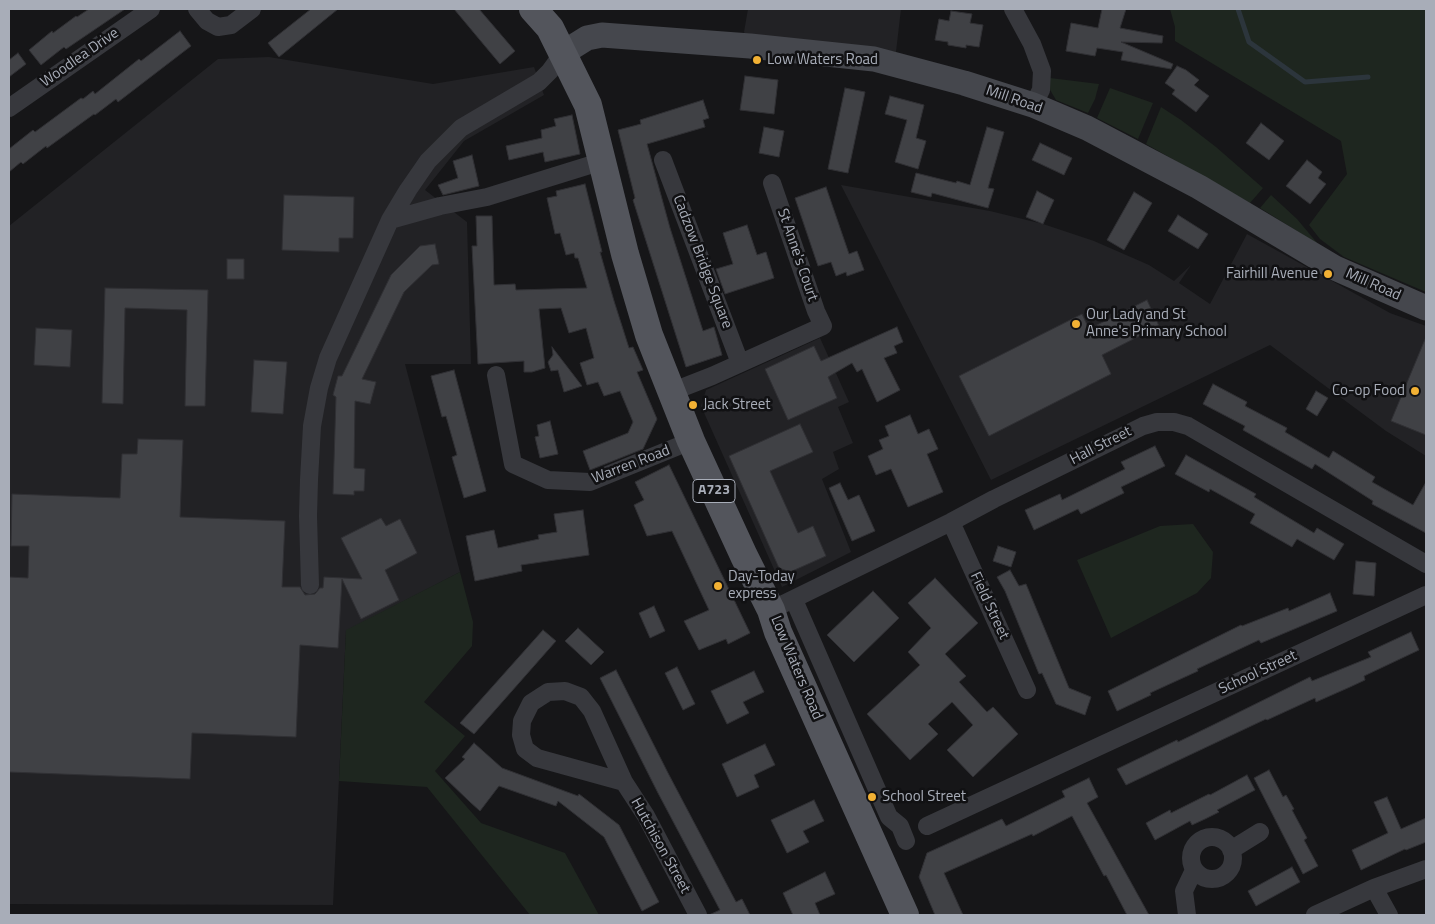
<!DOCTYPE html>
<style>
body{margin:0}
#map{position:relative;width:1435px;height:924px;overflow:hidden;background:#161618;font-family:"Titillium Web",sans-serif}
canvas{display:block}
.frame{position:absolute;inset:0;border:10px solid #a8adb8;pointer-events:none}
</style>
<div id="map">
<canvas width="1435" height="924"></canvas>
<div class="frame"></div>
</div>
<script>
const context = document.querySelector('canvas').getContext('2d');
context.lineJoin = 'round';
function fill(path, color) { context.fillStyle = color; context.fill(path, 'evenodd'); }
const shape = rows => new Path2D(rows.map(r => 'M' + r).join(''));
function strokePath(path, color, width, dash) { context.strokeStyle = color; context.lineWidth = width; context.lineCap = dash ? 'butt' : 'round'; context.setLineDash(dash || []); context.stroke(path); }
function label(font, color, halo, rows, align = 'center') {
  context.font = font + ' "Titillium Web",sans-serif'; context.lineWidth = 5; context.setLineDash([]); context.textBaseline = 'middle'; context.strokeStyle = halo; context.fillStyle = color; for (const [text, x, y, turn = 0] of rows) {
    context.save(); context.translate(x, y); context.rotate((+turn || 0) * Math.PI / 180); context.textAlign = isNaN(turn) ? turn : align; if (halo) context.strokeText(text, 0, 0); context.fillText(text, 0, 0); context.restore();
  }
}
fill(shape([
 [748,9,901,9,896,52,746,35,744,32],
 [269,57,433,84,534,67,544,95,464,141,425,190,467,222,471,364,405,364,460,572,346,631,333,905,9,904,9,226,218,59],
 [841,185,990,211,1043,224,1094,241,1149,265,1174,281,1191,265,1179,283,1210,304,1247,234,1390,313,1426,326,1426,456,1386,431,1270,345,991,480],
 [820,338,849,402,838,407,853,443,833,452,839,469,822,479,851,552,782,587,701,406,706,390]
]), '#222225');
fill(shape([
 [1170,9,1426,9,1426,292,1344,257,1320,239,1309,225,1347,174,1341,141,1175,41,1175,27],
 [1050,78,1099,84,1095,99,1088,113,1056,100,1049,88],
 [1110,88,1153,103,1138,139,1097,118],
 [1161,107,1181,120,1216,147,1263,188,1250,203,1146,144],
 [1271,195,1297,219,1318,244,1260,208],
 [1193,524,1213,552,1211,578,1197,593,1111,638,1077,560,1160,526],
 [460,572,473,622,472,646,424,702,465,736,435,771,481,823,565,853,599,915,530,915,427,787,339,781,346,630]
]), '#1e261f');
strokePath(shape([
 [1238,9,1249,42,1305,82,1368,77]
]), '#2c353c', 5);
const building = shape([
 [89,9,125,9,66,49,64,47,41,65,29,50,52,31,53,33,76,16,77,17,89,9],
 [311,9,338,9,279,57,268,43,311,9],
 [454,9,479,9,515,51,500,64,454,9],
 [1102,9,1126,9,1120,28,1163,36,1162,43,1121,42,1173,64,1171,69,1121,60,1123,52,1097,48,1095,56,1066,51,1071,23,1098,28,1102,9],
 [951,11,972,14,970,23,983,25,979,47,966,45,966,48,948,45,948,42,935,40,939,19,949,21,951,11],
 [180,31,191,46,118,102,116,99,95,115,94,114,47,148,46,146,23,164,21,162,9,172,9,149,33,130,35,132,81,98,83,99,93,91,95,94,139,59,141,61,180,31],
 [18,53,26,64,9,77,9,60,18,53],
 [1177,66,1186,70,1199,80,1194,85,1209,96,1196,112,1172,94,1175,90,1165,83,1177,66],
 [745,76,778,80,774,114,740,110,745,76],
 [845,88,865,92,848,173,828,169,845,88],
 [890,96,924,105,916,138,926,141,918,169,895,162,907,120,885,114,890,96],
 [703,100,709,118,703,120,705,127,647,144,670,228,703,331,714,327,722,355,686,367,633,200,635,198,618,130,641,124,640,120,703,100],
 [572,115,580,154,545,162,543,152,509,160,506,146,542,138,541,130,556,126,554,119,572,115],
 [1261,123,1284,141,1269,160,1246,143,1261,123],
 [764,127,784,131,779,157,759,153,764,127],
 [987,127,1004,132,988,188,994,189,988,208,932,193,931,197,911,192,916,173,956,183,957,181,970,185,987,127],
 [1040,143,1072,158,1064,175,1032,160,1040,143],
 [472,155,479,186,443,195,438,185,458,178,453,161,472,155],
 [1307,160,1322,172,1318,178,1326,184,1310,204,1286,186,1307,160],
 [585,184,602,252,600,252,614,301,629,348,633,347,643,370,637,372,657,419,643,449,590,470,583,451,628,433,633,422,620,391,604,396,598,382,587,385,580,363,594,358,586,328,569,333,561,308,539,309,545,368,532,372,524,372,524,361,478,364,472,246,477,246,476,216,492,216,494,285,515,284,516,290,587,288,578,258,575,258,574,253,566,255,560,233,555,234,547,198,557,196,556,191,585,184],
 [826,187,849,254,857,251,864,270,847,276,846,272,836,276,831,262,818,266,795,198,826,187],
 [1037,191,1054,200,1043,224,1026,217,1037,191],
 [1134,192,1152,203,1124,250,1107,240,1134,192],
 [284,195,354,197,353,238,339,238,339,252,282,250,284,195],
 [1178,215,1208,234,1198,249,1168,231,1178,215],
 [747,225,757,255,766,252,774,278,725,294,716,269,733,264,723,233,747,225],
 [435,244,439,264,432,265,404,292,362,379,376,382,370,404,355,401,354,468,365,469,364,491,354,491,354,495,333,494,336,397,333,395,338,376,342,376,391,275,420,246,435,244],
 [227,259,244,259,244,279,227,279,227,259],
 [105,288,208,290,205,406,185,406,187,310,125,308,123,404,102,403,105,288],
 [1147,300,1159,326,1102,355,1111,374,989,436,959,376,1082,314,1089,329,1147,300],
 [897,327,903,342,894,346,897,353,884,358,900,390,877,402,862,369,857,372,852,363,828,377,837,398,788,420,765,369,814,346,821,361,897,327],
 [36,328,72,330,70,367,34,365,36,328],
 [1426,337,1426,435,1391,421,1426,337],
 [552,347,582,386,564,392,558,370,551,371,548,362,553,355,552,347],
 [254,360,287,362,283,414,251,412,254,360],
 [454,370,486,491,464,498,452,457,457,455,446,416,442,417,431,376,454,370],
 [1213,384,1247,402,1245,406,1287,428,1285,432,1329,458,1333,451,1375,477,1372,482,1413,505,1426,482,1426,533,1372,504,1373,501,1315,464,1312,469,1243,430,1245,426,1203,404,1213,384],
 [1316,391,1328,398,1317,416,1306,409,1316,391],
 [910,415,918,434,929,429,938,449,927,454,943,492,908,507,891,469,876,475,868,456,883,449,879,440,889,436,885,426,910,415],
 [550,421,558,454,540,458,535,437,539,436,537,425,550,421],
 [800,424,813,452,770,471,798,533,813,526,826,556,790,572,779,568,729,456,800,424],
 [138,439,183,440,180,517,285,521,282,587,300,587,305,595,315,594,320,588,323,588,324,577,362,579,341,538,381,518,386,526,400,519,417,553,385,570,399,600,361,619,342,579,338,648,300,645,296,737,192,733,190,779,9,772,9,577,28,578,29,546,11,546,12,494,120,498,122,454,137,454,138,439],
 [1155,446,1165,466,1121,487,1124,493,1081,514,1078,509,1034,530,1025,510,1060,494,1062,500,1125,469,1121,462,1155,446],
 [1186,455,1256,494,1254,497,1314,533,1317,528,1344,544,1334,560,1297,539,1292,547,1250,523,1255,514,1210,489,1209,492,1175,474,1186,455],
 [669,465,750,633,728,644,726,639,699,650,684,621,709,610,672,531,647,536,634,505,644,500,635,482,669,465],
 [840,483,848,500,859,495,875,531,852,541,829,488,840,483],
 [583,510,589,555,521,565,522,571,475,581,466,536,494,530,498,548,539,539,538,535,557,532,554,514,583,510],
 [998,546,1016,552,1011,567,993,561,998,546],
 [1356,561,1376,563,1374,596,1353,594,1356,561],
 [1010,570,1019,586,1026,584,1069,688,1091,697,1085,715,1056,704,1042,673,1039,674,1005,591,997,577,1010,570],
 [935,578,978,623,945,654,966,676,959,682,987,712,993,707,1018,734,973,777,947,750,973,725,952,702,928,724,938,734,910,760,867,714,920,665,908,652,931,628,908,603,935,578],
 [873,591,899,618,854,662,827,635,873,591],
 [1330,593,1337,611,1261,643,1259,640,1197,669,1198,671,1150,693,1151,695,1117,711,1108,691,1241,625,1242,626,1288,608,1289,611,1330,593],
 [654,606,665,631,650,638,639,613,654,606],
 [578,628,604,652,591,665,565,641,578,628],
 [543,630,556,641,474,734,460,723,543,630],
 [1411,632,1419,650,1364,676,1365,680,1350,687,1316,702,1315,698,1267,720,1266,719,1126,785,1117,769,1177,740,1178,742,1213,725,1310,677,1312,681,1371,657,1368,652,1411,632],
 [677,667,695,704,683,710,665,673,677,667],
 [616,670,668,773,736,902,742,899,750,915,709,915,720,910,658,793,600,678,616,670],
 [754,671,764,692,743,702,749,713,727,724,711,691,754,671],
 [474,743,502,768,578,796,579,794,619,825,659,902,642,911,604,837,558,801,556,806,499,786,480,811,470,802,445,778,465,759,462,757,474,743],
 [765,744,775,765,754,775,759,787,737,797,722,764,765,744],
 [1269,770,1283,797,1286,795,1294,809,1292,810,1307,838,1304,840,1318,866,1303,874,1254,778,1269,770],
 [1247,775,1255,790,1217,810,1219,812,1205,819,1192,825,1190,821,1155,840,1146,823,1170,810,1171,813,1209,794,1210,795,1247,775],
 [1089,778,1098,797,1087,803,1149,915,1127,915,1106,875,1104,876,1072,816,1033,836,1032,834,944,873,963,915,935,915,919,877,927,853,1002,819,1006,826,1065,797,1062,791,1089,778],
 [1387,797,1401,829,1426,818,1426,842,1406,850,1405,849,1361,870,1352,850,1388,833,1374,802,1387,797],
 [814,800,824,821,803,831,809,842,787,853,771,820,814,800],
 [1292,867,1300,882,1256,906,1248,891,1292,867],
 [825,872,835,894,815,903,820,915,793,915,783,893,825,872]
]);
fill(building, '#404145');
strokePath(building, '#303034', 1);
strokePath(shape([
 [197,9,207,21,218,27,231,25,252,9],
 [1013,9,1032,44,1042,71,1041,90,1033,105],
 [9,108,151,9],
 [663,160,740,363],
 [390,220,440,206,487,197,603,161],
 [496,375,513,464,548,480,590,482,691,441],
 [671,392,712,376,823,326,816,311,772,183],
 [951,522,1027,690],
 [310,585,308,516,309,480,312,426,319,388,328,358,390,220,408,190,428,161,461,128,539,82,550,71,563,53],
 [794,600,889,817,900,826,906,841],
 [771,610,951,522,994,499,1143,426,1157,422,1174,422,1188,426,1426,564],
 [624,782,537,758,525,749,521,735,522,721,531,703,548,692,565,691,581,697,592,711,624,782,646,816,698,915],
 [927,826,1426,595],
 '1191 858a21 21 0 1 1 42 0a21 21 0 1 1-42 0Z',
 [1231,850,1260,832],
 [1374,888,1389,915],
 [1187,915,1184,891,1194,870],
 [1315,915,1374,888,1426,869]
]), '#37383d', 18);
strokePath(shape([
 [563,53,587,38,602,35,750,46,874,59,964,83,1033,105,1087,128,1199,187,1335,268,1426,308]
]), '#45474d', 25);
strokePath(shape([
 [533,9,550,28,588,105,625,254,649,335,691,441,744,556,771,610,778,632,905,915]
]), '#53555c', 28);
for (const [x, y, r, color] of [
 [757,60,5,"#f2b134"],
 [1328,274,5,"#f2b134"],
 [1076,324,5,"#f2b134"],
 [1415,391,5,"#f2b134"],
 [693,405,5,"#f2b134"],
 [718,586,5,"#f2b134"],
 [872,797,5,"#f2b134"]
]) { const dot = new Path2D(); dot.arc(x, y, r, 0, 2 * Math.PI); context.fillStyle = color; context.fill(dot); strokePath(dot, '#111113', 2); }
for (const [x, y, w] of [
 [714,491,42]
]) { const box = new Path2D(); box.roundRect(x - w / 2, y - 11.5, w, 23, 4); context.fillStyle = '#111113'; context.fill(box); strokePath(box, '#a8adb8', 1); }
label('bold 14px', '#a8adb8', null, [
 ["A723",714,491]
]);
label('15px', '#a8adb8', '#111113', [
 ["Woodlea Drive",80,58,-35],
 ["Mill Road",1014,100,19],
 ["St Anne's Court",797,255,71],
 ["Cadzow Bridge Square",702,262,69],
 ["Mill Road",1373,285,24],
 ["Hall Street",1101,446,-27],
 ["Warren Road",631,465,-21],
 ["Field Street",989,606,65],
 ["Low Waters Road",796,668,67],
 ["School Street",1258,673,-25],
 ["Hutchison Street",660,846,61]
]);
label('15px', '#a8adb8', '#111113', [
 ["Low Waters Road",767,60],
 ["Fairhill Avenue",1318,274,"right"],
 ["Our Lady and St",1086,315],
 ["Anne's Primary School",1086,332],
 ["Co-op Food",1405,391,"right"],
 ["Jack Street",703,405],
 ["Day-Today",728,577],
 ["express",728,594],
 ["School Street",882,797]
], 'left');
</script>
